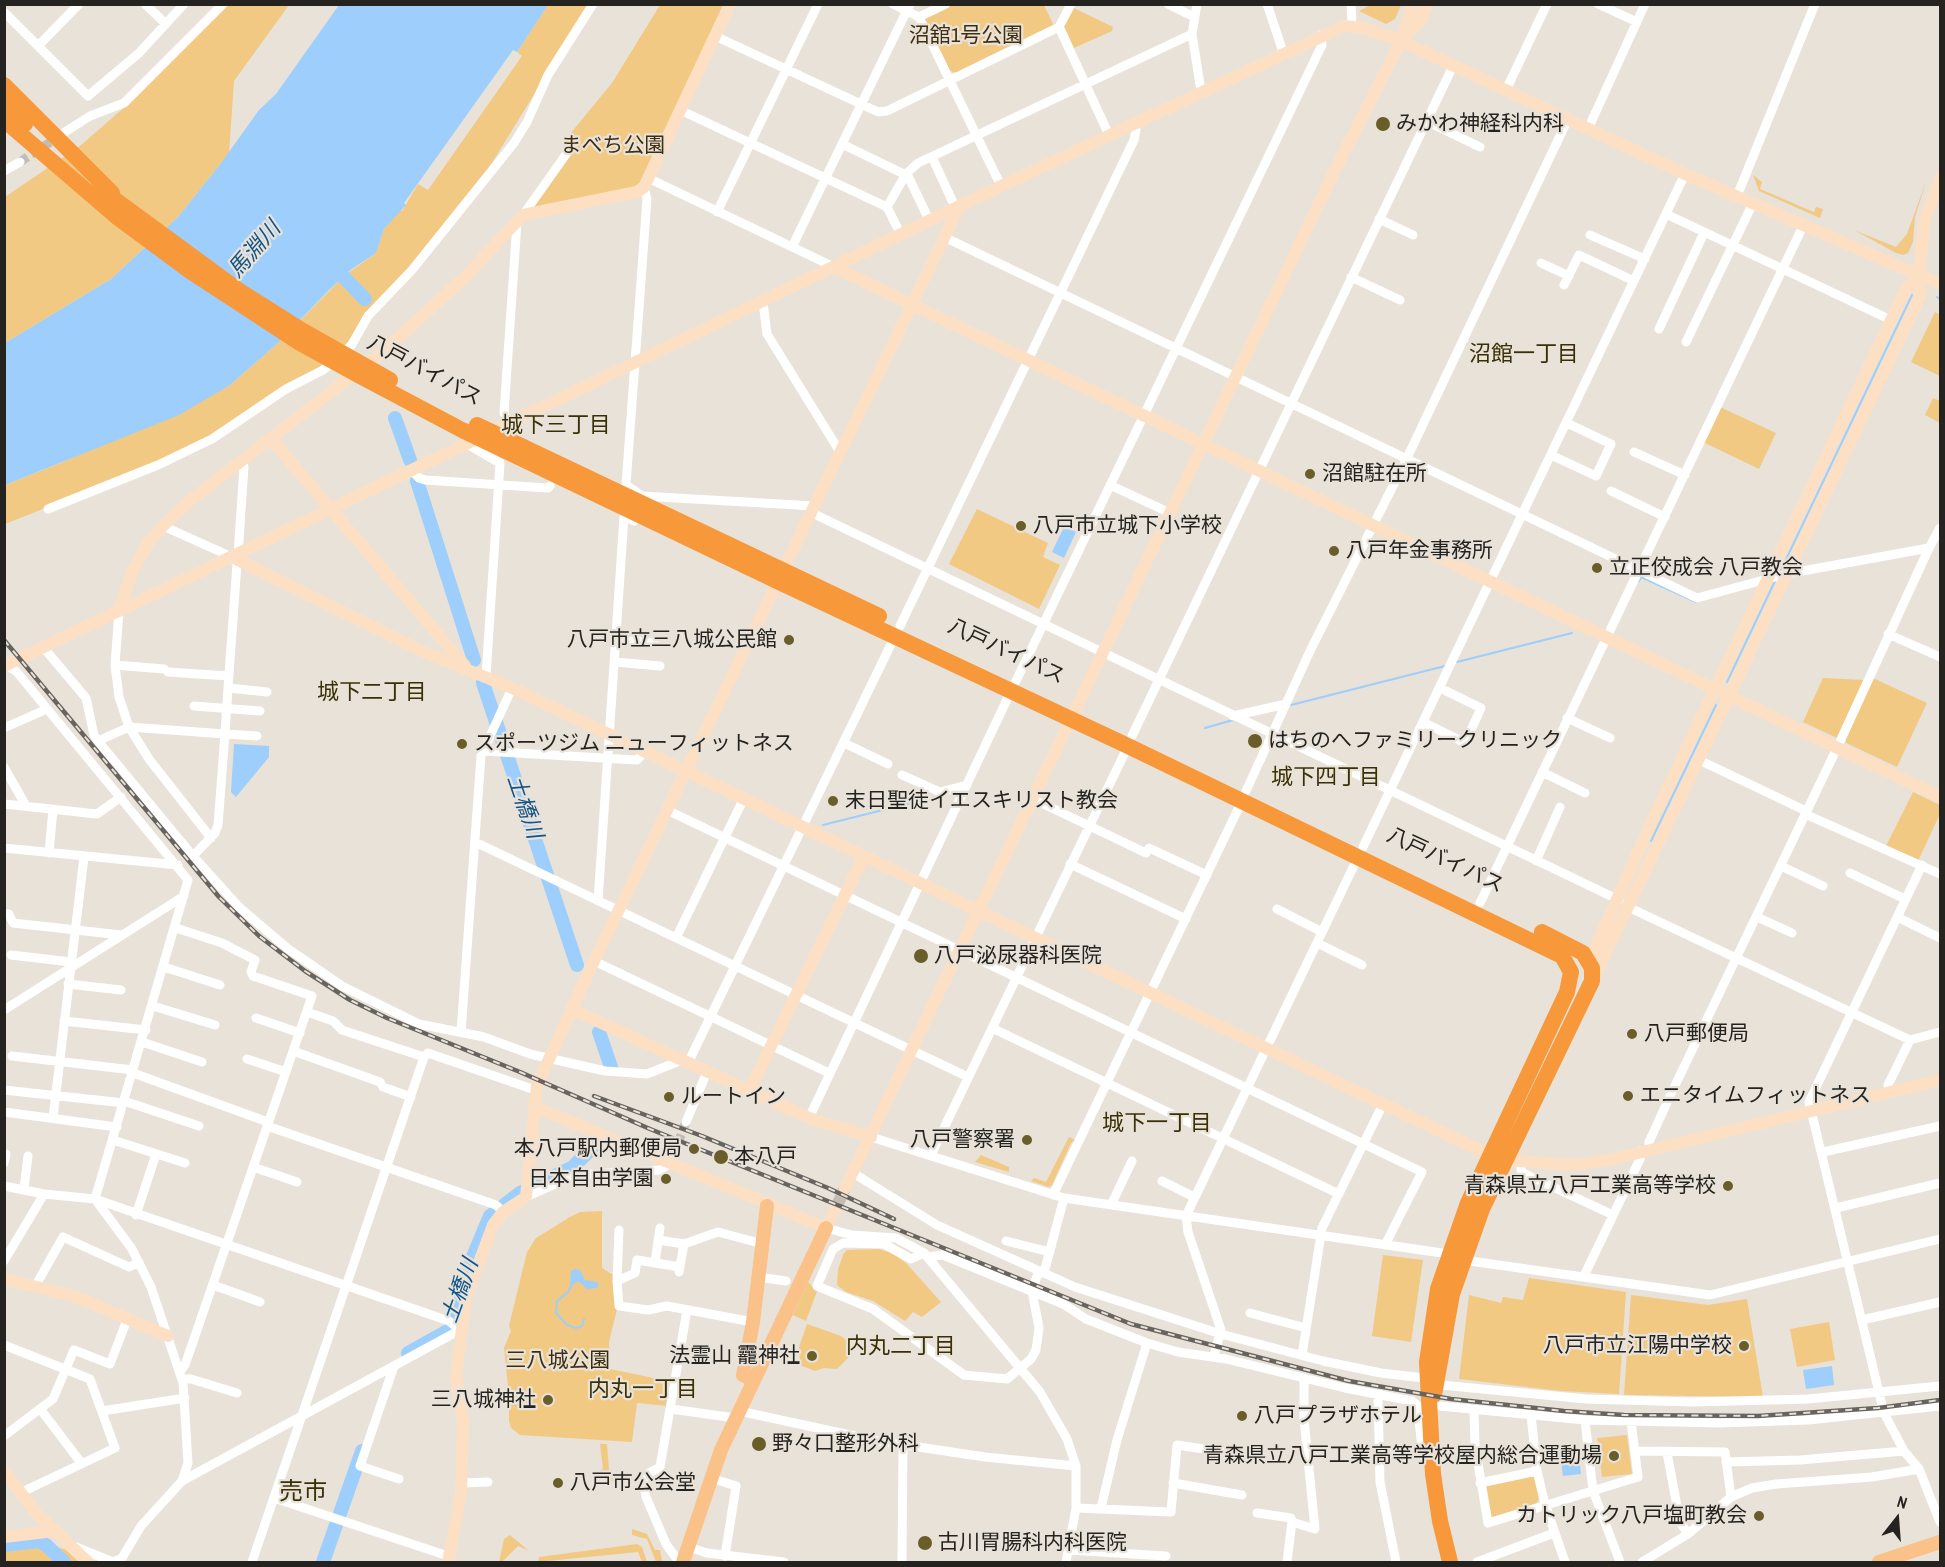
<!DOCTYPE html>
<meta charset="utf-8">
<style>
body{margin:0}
#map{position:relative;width:1945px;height:1567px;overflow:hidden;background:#e8e2d9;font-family:"Archivo Narrow",sans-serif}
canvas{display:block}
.frame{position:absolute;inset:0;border:6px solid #25231f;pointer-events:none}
.north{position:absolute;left:1867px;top:1489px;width:60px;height:60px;-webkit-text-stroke:4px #e8e2d9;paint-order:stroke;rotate:17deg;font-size:16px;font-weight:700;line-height:24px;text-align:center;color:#25231f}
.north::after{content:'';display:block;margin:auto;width:21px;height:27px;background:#25231f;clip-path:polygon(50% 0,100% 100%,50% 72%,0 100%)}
</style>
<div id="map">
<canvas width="1945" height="1567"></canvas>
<div class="frame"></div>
<div class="north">N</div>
</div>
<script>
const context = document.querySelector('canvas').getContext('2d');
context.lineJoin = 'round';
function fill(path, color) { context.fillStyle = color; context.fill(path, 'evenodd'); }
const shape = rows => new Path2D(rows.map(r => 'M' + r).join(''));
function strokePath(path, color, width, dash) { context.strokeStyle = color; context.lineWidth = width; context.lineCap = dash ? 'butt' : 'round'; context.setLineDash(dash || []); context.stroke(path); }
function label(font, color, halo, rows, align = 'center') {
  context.font = font + ' "Archivo Narrow","Noto Sans JP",sans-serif'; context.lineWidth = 4.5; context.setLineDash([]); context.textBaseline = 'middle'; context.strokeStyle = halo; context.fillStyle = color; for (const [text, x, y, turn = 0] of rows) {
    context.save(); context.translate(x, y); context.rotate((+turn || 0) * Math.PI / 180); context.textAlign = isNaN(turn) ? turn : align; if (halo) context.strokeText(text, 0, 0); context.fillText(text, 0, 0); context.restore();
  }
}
fill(shape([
 [1372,4,1401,4,1401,5,1395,19,1386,24,1359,11],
 [227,5,289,5,234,81,229,153,178,217,111,279,5,343,5,197,80,146,135,98],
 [548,5,589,5,482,179,347,343,320,367,211,437,158,463,5,524,5,485,63,462,230,385,279,342,344,276,376,253,384,229,399,209,402,211,418,184,428,190,522,56,517,52],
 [660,5,725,5,640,183,634,188,536,209,533,204,568,147,570,134,612,83],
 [950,5,1044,5,1054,26,957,73,950,71,925,20,926,16],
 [1074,8,1113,27,1112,31,1074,48,1064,26],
 [1753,175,1762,182,1760,189,1814,212,1816,207,1823,209,1820,218,1759,191],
 [1927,179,1915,217,1913,242,1908,253,1903,255,1896,253,1854,230,1896,247,1907,234],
 [1935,312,1940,315,1940,376,1911,362],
 [1933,398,1940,401,1940,423,1925,415],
 [1720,407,1776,433,1759,469,1703,442],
 [977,509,1048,543,1043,557,1060,565,1039,609,949,564],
 [1823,678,1865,680,1839,739,1803,722],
 [1875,679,1927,703,1897,767,1846,743,1845,738,1871,680],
 [1913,792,1940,805,1940,814,1918,861,1886,846],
 [1069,1137,1075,1140,1071,1143,1052,1185,1049,1187,1031,1181,1034,1178,1046,1182],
 [981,1155,1009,1167,1009,1172,975,1162],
 [602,1211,602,1268,615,1276,617,1309,609,1342,610,1369,673,1382,668,1406,637,1403,632,1442,520,1435,511,1428,509,1421,509,1396,504,1348,511,1331,509,1326,527,1252,536,1238,570,1217,580,1212],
 [879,1249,894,1254,907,1264,941,1302,922,1317,913,1312,905,1321,873,1301,846,1292,837,1285,838,1269,844,1253,847,1250],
 [1383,1255,1423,1260,1411,1342,1372,1336],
 [1529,1278,1626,1292,1619,1394,1561,1391,1459,1379,1469,1295,1501,1303,1503,1297,1523,1300],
 [808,1282,817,1291,806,1321,793,1315],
 [1631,1295,1708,1305,1747,1299,1763,1397,1624,1395],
 [1829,1322,1835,1360,1797,1367,1790,1329],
 [807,1324,841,1336,852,1345,848,1358,837,1369,824,1368,815,1371,800,1365,799,1347],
 [1627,1435,1632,1474,1602,1477,1597,1438],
 [600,1444,607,1444,609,1470,616,1476,617,1485,599,1471,603,1469],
 [1535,1476,1539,1498,1537,1503,1493,1519,1489,1517,1485,1485],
 [632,1529,647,1534,655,1550,660,1550,662,1562,656,1562,647,1539,632,1535],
 [510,1535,529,1551,518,1546,502,1562,499,1562,504,1539],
 [35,1539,66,1550,79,1562,5,1562,4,1543],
 [637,1544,642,1547,647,1562,642,1562,638,1552,538,1562,539,1557]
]), '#f2c983');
fill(shape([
 [339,5,548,5,517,52,513,50,404,203,406,205,384,229,376,253,352,269,329,290,279,342,230,385,179,415,5,485,5,343,111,279,178,217,221,163,259,110,276,94],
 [1064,527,1076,532,1064,558,1052,552],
 [234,744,269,746,269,757,236,797,231,792],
 [575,1269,580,1270,585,1280,597,1282,599,1285,597,1288,587,1289,578,1281,572,1286,570,1285,571,1271],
 [1832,1366,1834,1385,1806,1389,1803,1370],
 [1578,1446,1581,1474,1563,1476,1559,1448]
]), '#9ecefb');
strokePath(shape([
 [1937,297,1940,299],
 [1781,570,1912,295],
 [1639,581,1641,577,1696,602],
 [1457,662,1572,633],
 [1727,682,1775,581],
 [1291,705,1445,666],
 [1205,728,1233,720],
 [823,825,939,796],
 [1651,841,1716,705],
 [571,1286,568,1292,557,1301,556,1313,567,1325,576,1328,582,1326,584,1319]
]), '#9ecefb', 2);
strokePath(shape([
 [331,264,365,299],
 [395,418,410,460],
 [417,481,474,660],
 [483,683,577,965],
 [599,1032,611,1067],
 [408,1353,451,1329,472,1259,490,1216,520,1193,573,1167,596,1144],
 [4,1545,38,1541,46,1545,64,1562],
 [323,1562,362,1451]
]), '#9ecefb', 14);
strokePath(shape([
 [20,162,58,137],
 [678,1143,686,1122]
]), '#c1bcb4', 9, [9, 4.5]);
strokePath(shape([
 [836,1208,845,1188]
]), '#c1bcb4', 12, [12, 6]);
strokePath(shape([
 [145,4,166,24],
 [893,4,919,17,1001,186],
 [1071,4,1059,27,1109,135],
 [1168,4,1194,17],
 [1197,4,1192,34,1201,91],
 [1267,4,1283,52],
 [1351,4,1352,26],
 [1598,4,1637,22],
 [4,12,88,96,139,53,184,4],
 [919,17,946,4],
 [715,36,878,112,887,111,1059,27],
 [38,46,79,4],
 [1506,90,1547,4],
 [680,110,887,207,901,235],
 [1426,121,1480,147],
 [1588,129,1645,4],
 [65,132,90,116,124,103,223,4],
 [842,144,908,176,930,222],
 [932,157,956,209],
 [4,171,20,162],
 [648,178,834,267],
 [644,187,647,199,626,485,642,496,814,506],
 [1737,196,1815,4],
 [887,207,906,174,918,163,1192,34],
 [717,212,818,4],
 [1666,214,1891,320],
 [523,215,572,146],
 [1379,219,1413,235],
 [1590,235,1645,259],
 [944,237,1697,598,1786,574,1929,548],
 [792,247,910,4],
 [1541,263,1569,276],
 [1351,277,1400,300],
 [1564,285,1579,255,1634,281],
 [763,302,767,334,840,452],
 [1659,329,1704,233],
 [1686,342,1753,203],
 [509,424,504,413,517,222],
 [467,444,500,463,486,676],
 [1634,452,1685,475],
 [1551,455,1596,476,1611,444,1567,423],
 [412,471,419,478,425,480,548,488,550,486],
 [1110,485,1170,513],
 [1611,491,1665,517],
 [48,509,158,465,212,439,286,389,323,370,351,346,368,316,412,270,514,143,527,122,548,75,593,4],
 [810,512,1619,900],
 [163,526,232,557,237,564,228,688,225,734,218,825,215,833,193,856,98,741,129,727,225,734,257,736],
 [238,555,244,467,242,462],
 [119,611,115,665,119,697,129,727,149,759,211,838],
 [900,626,1134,140,1136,130,1133,124],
 [1888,634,1940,657],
 [616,640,654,643],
 [43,647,86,698,94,735,98,741],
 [615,662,660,666],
 [4,664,16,671,188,880,95,1199,132,1249,151,1287,183,1383,188,1463,182,1481,141,1526,122,1558,113,1562,76,1547],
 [115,665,164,669],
 [168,672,229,676],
 [1016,681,1322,45,1320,35],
 [228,688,267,692],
 [194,706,260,711],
 [1233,716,1286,704],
 [1567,718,1610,738],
 [1423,722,1465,743,1481,708,1440,688],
 [4,728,47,709],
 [1132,736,1453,66],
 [844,743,888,764],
 [483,751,637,760,645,751],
 [1697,759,1806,811],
 [4,767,26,806],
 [1542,772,1585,793],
 [902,775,940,792,967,785],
 [1246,791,1311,649,1407,458,1568,119],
 [1033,799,1146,853],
 [4,804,97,814,121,797],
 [667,810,1422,1172,1385,1245],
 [1805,814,1940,874],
 [475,842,968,1077],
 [1363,847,1685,174],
 [4,848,178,865],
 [1149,848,1207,875],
 [49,853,53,809],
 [193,856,239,907,287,948,342,986,419,1024,484,1037,530,1054,605,1071,647,1074,682,1060],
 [1536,861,1560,807],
 [1070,864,1186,919],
 [1922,865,1809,1102,1884,1413,1904,1451,1919,1469,1940,1522],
 [1781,866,1823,886],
 [1850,873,1905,899],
 [598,901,624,516,634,521],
 [1480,903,1804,224],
 [1628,907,1910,1040,1940,1032],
 [1277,909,1322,932],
 [4,914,9,914,13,923,121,935],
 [1757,917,1792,933],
 [1897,917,1940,938],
 [176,928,222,943,255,960,251,972,253,976,312,996,185,1365,180,1372],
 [676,938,744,798],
 [1317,943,1362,965],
 [11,955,71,962],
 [594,961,829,1073],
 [164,967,220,985],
 [68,984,121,990],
 [153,1006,215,1025],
 [4,1010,184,896],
 [307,1012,333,1021,342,1030,424,1057],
 [256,1018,300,1033],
 [64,1021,146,1030],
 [992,1028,1339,1194],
 [461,1032,481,756,512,688],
 [142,1042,202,1062],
 [293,1051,380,1082,383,1087,411,1097],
 [12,1056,133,1070],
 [247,1059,286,1072],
 [688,1063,895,636],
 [133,1073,268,1122],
 [4,1090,124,1103],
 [1889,1092,1888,1085,1910,1040],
 [124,1101,199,1126],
 [4,1112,117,1127],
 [53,1118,84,857],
 [809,1118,1011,691],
 [686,1122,707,1072],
 [267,1126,496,1205,503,1212],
 [871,1137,1064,1198,1449,1254],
 [113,1140,185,1163],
 [1649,1149,1649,1142,1670,1096,1837,748,1929,548,1940,528],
 [1823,1152,1940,1126],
 [931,1155,1128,746],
 [1521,1161,1521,1172,1613,1215],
 [4,1163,6,1154],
 [253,1167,297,1182],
 [853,1173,937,1225,1075,1287,1221,1334,1323,1361,1381,1373,1424,1378],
 [1162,1181,1194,1197],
 [4,1186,44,1194,95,1199,449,1321,460,1330,182,1481],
 [24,1189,28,1156],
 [1053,1195,1242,801],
 [526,1197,576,1175,660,1170,669,1164,678,1143],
 [1111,1205,1132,1161],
 [1836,1208,1940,1183],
 [136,1215,156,1154],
 [826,1228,852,1235,896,1238,924,1253,1040,1392,1067,1439,1076,1466,1076,1508,1066,1562],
 [658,1240,684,1244,679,1272],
 [1006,1241,1050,1252],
 [684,1244,718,1232,763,1244],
 [924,1253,911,1259,884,1244,843,1243,833,1249,817,1286,873,1309,964,1375,1007,1379,1031,1359,1036,1350,1039,1328,1032,1291,1037,1276,1045,1269,1064,1198],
 [928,1257,943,1255,1063,1304,1086,1319,1147,1343,1178,1352,1226,1359,1345,1388,1412,1401,1417,1405,1422,1446],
 [1463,1260,1710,1295,1940,1239],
 [4,1261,44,1194],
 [655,1262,660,1228],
 [680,1267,637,1260,635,1273,617,1281,619,1306,648,1310,667,1306,753,1322],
 [1584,1276,1640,1159,1640,1151],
 [758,1277,786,1281],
 [617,1281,619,1230],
 [36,1285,63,1237,129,1267,139,1262],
 [213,1285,260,1302],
 [1250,1313,1306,1328],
 [1862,1320,1940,1302],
 [4,1345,90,1379,115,1448,20,1493],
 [1302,1355,1322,1228,1383,1104],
 [1214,1356,1221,1330,1188,1232,1186,1216,1358,857],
 [394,1366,360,1466,399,1479],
 [182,1379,191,1379,237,1393],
 [1441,1385,1586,1399,1693,1402,1808,1399,1940,1386],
 [1378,1395,1380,1482,1396,1562],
 [1440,1406,1585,1420,1720,1423,1808,1420,1940,1406],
 [671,1409,735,1418],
 [41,1410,82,1464],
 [1474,1410,1475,1446,1488,1523,1638,1477,1631,1421],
 [102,1411,185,1398],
 [739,1411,878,1441,985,1457,1076,1466],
 [1531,1415,1537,1471,1545,1504,1565,1562],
 [1585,1420,1593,1491,1620,1562],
 [4,1436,53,1399,74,1350,110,1364,127,1320],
 [1635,1451,1725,1452,1731,1497,1752,1488,1776,1484,1872,1477,1919,1469],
 [1667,1453,1680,1522,1688,1534],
 [1726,1462,1800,1460,1904,1451],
 [711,1478,736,1486,725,1556],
 [461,1483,488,1482],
 [1173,1483,1242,1495],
 [1480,1483,1537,1471],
 [274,1498,448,1556],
 [1076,1508,1171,1512,1177,1445,1224,1452],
 [1101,1508,1117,1440,1147,1343],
 [1257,1513,1291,1518,1292,1522],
 [688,1547,707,1553,784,1562],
 [1068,1550,1166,1556],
 [252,1562,424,1057,428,1053,535,1090],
 [679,1562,666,1544,646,1497,644,1486,649,1473,660,1467,687,1310],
 [902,1562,903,1445],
 [1287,1562,1292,1522,1315,1529,1304,1419,1304,1378],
 [1477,1562,1554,1533],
 [1642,1562,1688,1534,1731,1497]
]), '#fff', 9);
strokePath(shape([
 [1401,40,1420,21,1428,4],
 [834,267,1940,797],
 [501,427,1001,186,1344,26,1364,28,1401,41,1685,174,1940,284],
 [271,439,465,666],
 [232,557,424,652,512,688,1492,1156,1506,1160,1573,1165,1609,1160,1940,1080],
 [119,611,132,572,149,542,163,526,188,502,384,351,466,276,523,215,637,192,644,187,730,4],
 [4,666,472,441],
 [1590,960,1651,823,1905,291,1919,274],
 [1593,980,1920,296,1919,274,1925,219,1940,178],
 [571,1009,809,1118,871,1137],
 [749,1091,864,856],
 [533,1106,826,1228,836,1208],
 [845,1188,1336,168,1401,41,1413,4],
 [4,1279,74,1296,168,1336],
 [4,1471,37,1514,88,1562],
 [4,1537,54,1531],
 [448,1562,461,1494,463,1422,456,1376,466,1297,493,1225,503,1212,526,1197,537,1085,594,961,959,207]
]), '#fde0c4', 12);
strokePath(shape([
 [753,1380,743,1375,753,1322,767,1206],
 [683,1562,721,1450,826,1228],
 [1879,1562,1940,1542]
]), '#fac189', 14);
strokePath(shape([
 [4,85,112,193],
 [4,105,25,124],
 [4,120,117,217,190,271,300,343,360,376,462,430,777,581,1128,746,1562,956,1571,972,1567,992,1468,1203,1438,1289,1427,1362,1433,1474,1440,1521,1450,1562],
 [99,188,238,290,303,331,390,380],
 [477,425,879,616],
 [1434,1395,1452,1294,1482,1209,1592,981,1592,968,1583,953,1542,932]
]), '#f7983b', 16);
const rail = shape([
 [4,640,219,897,259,936,305,971,350,1000,387,1018,520,1072,650,1129,1131,1324,1349,1381,1451,1399,1564,1411,1624,1415,1758,1416,1878,1408,1940,1400],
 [594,1096,702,1136,828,1188,894,1219]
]);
strokePath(rail, '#67635e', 4.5);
strokePath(rail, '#e8e2d9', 2, [7]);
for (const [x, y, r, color] of [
 [1383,124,8,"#695d2a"],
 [1310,474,6,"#695d2a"],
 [1021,526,6,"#695d2a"],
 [1334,551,6,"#695d2a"],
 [1597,568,6,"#695d2a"],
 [789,640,6,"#695d2a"],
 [1255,741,8,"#695d2a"],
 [462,744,6,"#695d2a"],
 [833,801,6,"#695d2a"],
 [921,956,8,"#695d2a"],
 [1632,1034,6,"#695d2a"],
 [1628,1096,6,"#695d2a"],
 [669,1097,6,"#695d2a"],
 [1027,1140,6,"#695d2a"],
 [694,1149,6,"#695d2a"],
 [721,1157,8,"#695d2a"],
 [666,1179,6,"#695d2a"],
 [1728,1186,6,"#695d2a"],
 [1744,1346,6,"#695d2a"],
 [812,1356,6,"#695d2a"],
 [548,1400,6,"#695d2a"],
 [1242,1416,6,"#695d2a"],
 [759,1444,8,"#695d2a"],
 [1614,1456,6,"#695d2a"],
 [558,1483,6,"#695d2a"],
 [1759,1516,6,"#695d2a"],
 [925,1543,8,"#695d2a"]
]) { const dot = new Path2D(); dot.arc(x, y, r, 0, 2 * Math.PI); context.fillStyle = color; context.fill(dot); strokePath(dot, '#e8e2d9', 2); }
label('21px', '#3f2e0e', '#e8e2d9', [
 ["沼舘1号公園",966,36],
 ["まべち公園",613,146],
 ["三八城公園",558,1361]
]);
label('21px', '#25231f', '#e8e2d9', [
 ["みかわ神経科内科",1396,124],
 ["沼館駐在所",1322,474],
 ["八戸市立城下小学校",1033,526],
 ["八戸年金事務所",1346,551],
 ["立正佼成会 八戸教会",1609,568],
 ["八戸市立三八城公民館",777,640,"right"],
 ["はちのへファミリークリニック",1268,741],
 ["スポーツジム ニューフィットネス",474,744],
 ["末日聖徒イエスキリスト教会",845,801],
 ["八戸泌尿器科医院",934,956],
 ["八戸郵便局",1644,1034],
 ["エニタイムフィットネス",1640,1096],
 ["ルートイン",681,1097],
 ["八戸警察署",1015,1140,"right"],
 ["本八戸駅内郵便局",682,1149,"right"],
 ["本八戸",734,1157],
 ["日本自由学園",654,1179,"right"],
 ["青森県立八戸工業高等学校",1716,1186,"right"],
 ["八戸市立江陽中学校",1732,1346,"right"],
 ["法霊山 龗神社",800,1356,"right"],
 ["三八城神社",536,1400,"right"],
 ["八戸プラザホテル",1254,1416],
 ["野々口整形外科",772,1444],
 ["青森県立八戸工業高等学校屋内総合運動場",1602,1456,"right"],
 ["八戸市公会堂",570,1483],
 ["カトリック八戸塩町教会",1747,1516,"right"],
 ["古川胃腸科内科医院",938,1543]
], 'left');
label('21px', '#25231f', '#e8e2d9', [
 ["八戸バイパス",424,371,28],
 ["八戸バイパス",1006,652,25],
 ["八戸バイパス",1445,861,25]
]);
label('italic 22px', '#135588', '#e8e2d9', [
 ["馬淵川",255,250,-49],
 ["土橋川",524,807,71],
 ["土橋川",461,1291,-70]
]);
label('22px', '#3a3005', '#e8e2d9', [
 ["沼館一丁目",1524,355],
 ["城下三丁目",556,426],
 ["城下二丁目",372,693],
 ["城下四丁目",1326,778],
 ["城下一丁目",1157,1124],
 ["内丸二丁目",901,1347],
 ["内丸一丁目",643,1390]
]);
label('24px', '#3a3005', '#e8e2d9', [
 ["売市",303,1493]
]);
</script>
